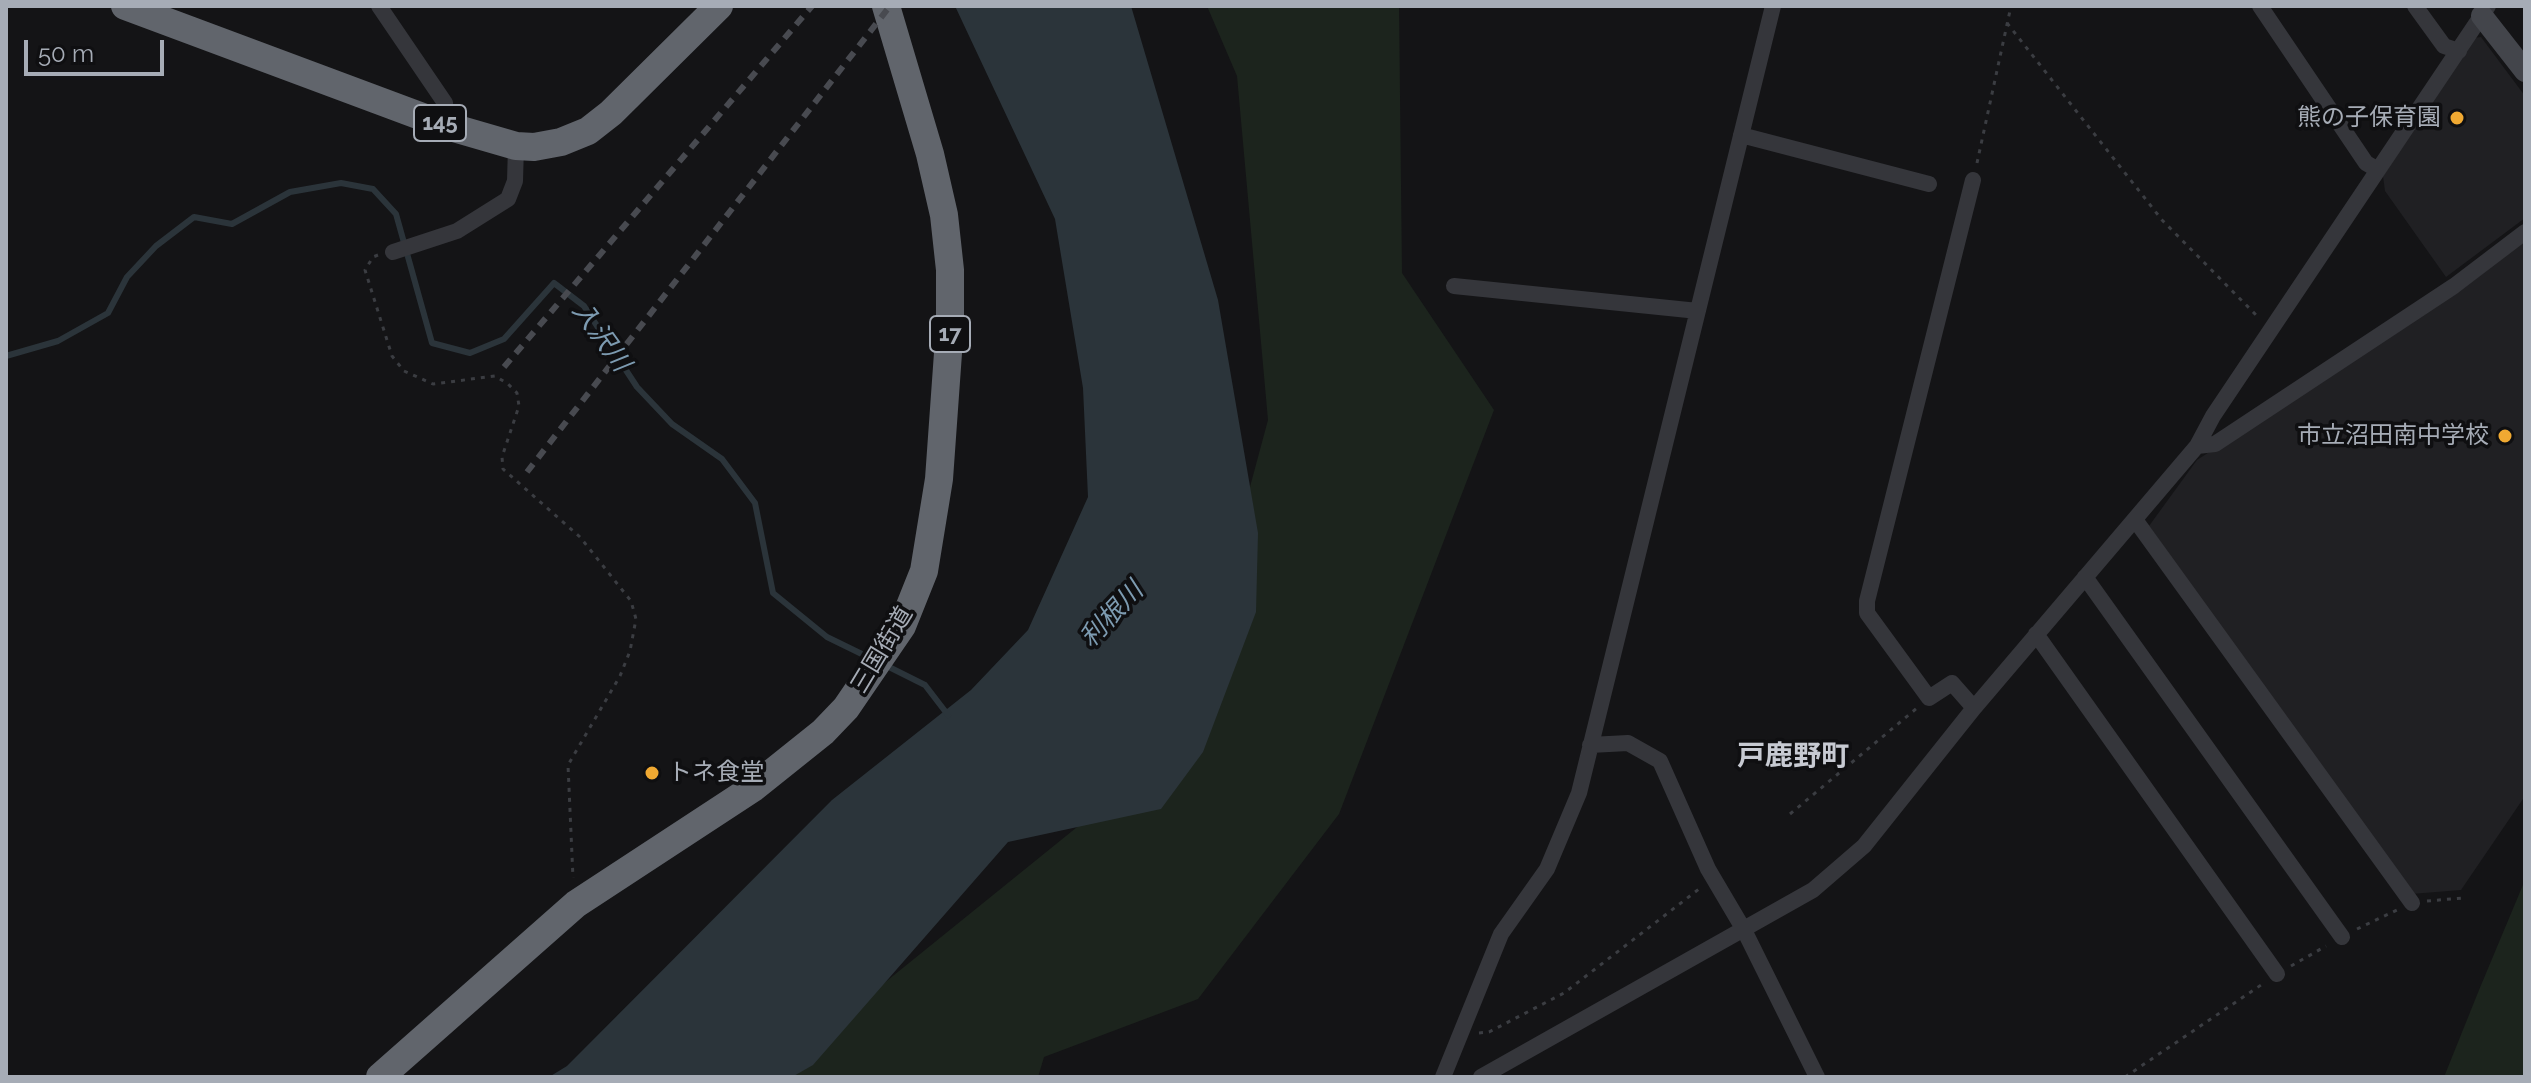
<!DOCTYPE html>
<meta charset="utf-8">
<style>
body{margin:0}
#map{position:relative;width:2531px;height:1083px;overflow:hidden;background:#141416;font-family:Raleway,sans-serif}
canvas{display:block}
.frame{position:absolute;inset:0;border:8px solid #a6acb6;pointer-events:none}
.scale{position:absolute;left:24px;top:40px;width:140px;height:36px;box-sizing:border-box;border:4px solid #a6acb6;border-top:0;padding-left:10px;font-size:24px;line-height:28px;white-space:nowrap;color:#a6acb6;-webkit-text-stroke:6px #0f0f11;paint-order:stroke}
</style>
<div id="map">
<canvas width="2531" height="1083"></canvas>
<div class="frame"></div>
<div class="scale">50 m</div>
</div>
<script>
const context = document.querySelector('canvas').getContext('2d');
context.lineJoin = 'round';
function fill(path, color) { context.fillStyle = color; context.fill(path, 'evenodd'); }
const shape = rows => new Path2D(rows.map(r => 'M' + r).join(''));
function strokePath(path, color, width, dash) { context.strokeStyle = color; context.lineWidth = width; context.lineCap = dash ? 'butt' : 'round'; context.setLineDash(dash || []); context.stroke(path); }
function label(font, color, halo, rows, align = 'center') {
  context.font = font + ' Raleway,"Noto Sans JP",sans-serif'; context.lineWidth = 7; context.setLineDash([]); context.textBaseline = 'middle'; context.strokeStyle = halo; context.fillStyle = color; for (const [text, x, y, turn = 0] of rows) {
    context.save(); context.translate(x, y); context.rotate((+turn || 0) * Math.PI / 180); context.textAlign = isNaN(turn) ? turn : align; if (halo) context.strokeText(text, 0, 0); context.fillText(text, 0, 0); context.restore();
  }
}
fill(shape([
 [2481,37,2525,96,2525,218,2446,277,2385,191,2383,176,2474,38],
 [2525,240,2525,796,2461,890,2411,894,2149,526,2197,460,2473,281]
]), '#202023');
fill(shape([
 [1207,6,1399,6,1402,273,1494,410,1339,814,1198,999,1044,1057,1038,1077,768,1077,1181,743,1268,420,1237,76],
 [2525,880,2525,1077,2444,1077,2479,990]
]), '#1c241d');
fill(shape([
 [955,6,1131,6,1218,300,1258,533,1256,612,1203,752,1161,809,1008,842,813,1065,792,1077,549,1077,567,1066,832,800,971,690,1028,630,1088,497,1083,388,1055,219]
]), '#2b343a');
strokePath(shape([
 [6,356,58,341,108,313,127,277,156,246,194,217,232,224,290,192,341,183,373,189,396,214,432,343,470,353,504,339,554,283,584,306,637,387,672,424,722,459,755,503,773,593,827,637,870,658],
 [883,664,925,685,948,715]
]), '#2b343a', 6);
strokePath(shape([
 [2007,23,2162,220,2259,318],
 [1977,163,2011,6],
 [378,255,373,257,365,270,392,356,404,371,433,384,495,376,508,384,517,393,519,406,502,457,503,469,580,537,631,601,636,619,630,651,620,676,568,765,573,878],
 [1790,814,1917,708],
 [2427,901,2463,898],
 [2357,929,2397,910],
 [2291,966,2326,946],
 [1479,1033,1489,1032,1564,993,1699,889],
 [2125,1077,2264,983]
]), '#3b3d42', 3, [4, 6]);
strokePath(shape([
 [379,6,445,103,447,126],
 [2260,6,2366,163,2378,170],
 [2415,6,2444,46,2459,51],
 [1741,135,1929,184],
 [1973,180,1867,601,1867,613,1929,698,1952,683,1974,708],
 [393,252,457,231,508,199,515,181,516,146],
 [1454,286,1698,311],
 [2197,446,2215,444,2454,286,2525,232],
 [2136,521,2412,903],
 [2085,577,2342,937],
 [2036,634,2277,974],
 [1590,745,1628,743,1660,761,1708,869,1744,930,1817,1077],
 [1443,1077,1501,934,1547,869,1579,793,1773,6],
 [1481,1077,1813,890,1864,846,1974,708,2197,446,2213,416,2488,6]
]), '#35363b', 16);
strokePath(shape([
 [2482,16,2525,71]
]), '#43454b', 22);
strokePath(shape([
 [125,6,447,126,516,146,534,147,561,142,588,131,611,113,719,6],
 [380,1077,576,904,753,788,823,732,846,708,902,626,924,571,939,479,950,325,950,270,944,215,930,154,886,6]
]), '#61656c', 28);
strokePath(shape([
 [504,367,812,6],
 [527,472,890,6]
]), '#484a50', 6, [10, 8]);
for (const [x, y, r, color] of [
 [2457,118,8,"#f0a932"],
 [2505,436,8,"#f0a932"],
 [652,773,8,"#f0a932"]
]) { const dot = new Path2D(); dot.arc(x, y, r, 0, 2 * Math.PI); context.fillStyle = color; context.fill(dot); strokePath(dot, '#0f0f11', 3); }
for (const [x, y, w] of [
 [440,123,52],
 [950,334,40]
]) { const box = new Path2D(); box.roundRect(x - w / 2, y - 18, w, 36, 6); context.fillStyle = '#0f0f11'; context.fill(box); strokePath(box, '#a6acb6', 2); }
label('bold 22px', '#a6acb6', null, [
 ["145",440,123],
 ["17",950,334]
]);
label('24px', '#a6acb6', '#0f0f11', [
 ["熊の子保育園",2441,118],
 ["市立沼田南中学校",2489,436],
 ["トネ食堂",668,773,"left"]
], 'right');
label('24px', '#a6acb6', '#0f0f11', [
 ["三国街道",882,650,-59]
]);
label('italic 26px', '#7d9bb1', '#0f0f11', [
 ["入沢川",601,337,54],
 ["利根川",1112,615,-47]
]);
label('bold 28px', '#c7cad2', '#0f0f11', [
 ["戸鹿野町",1793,757]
]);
</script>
